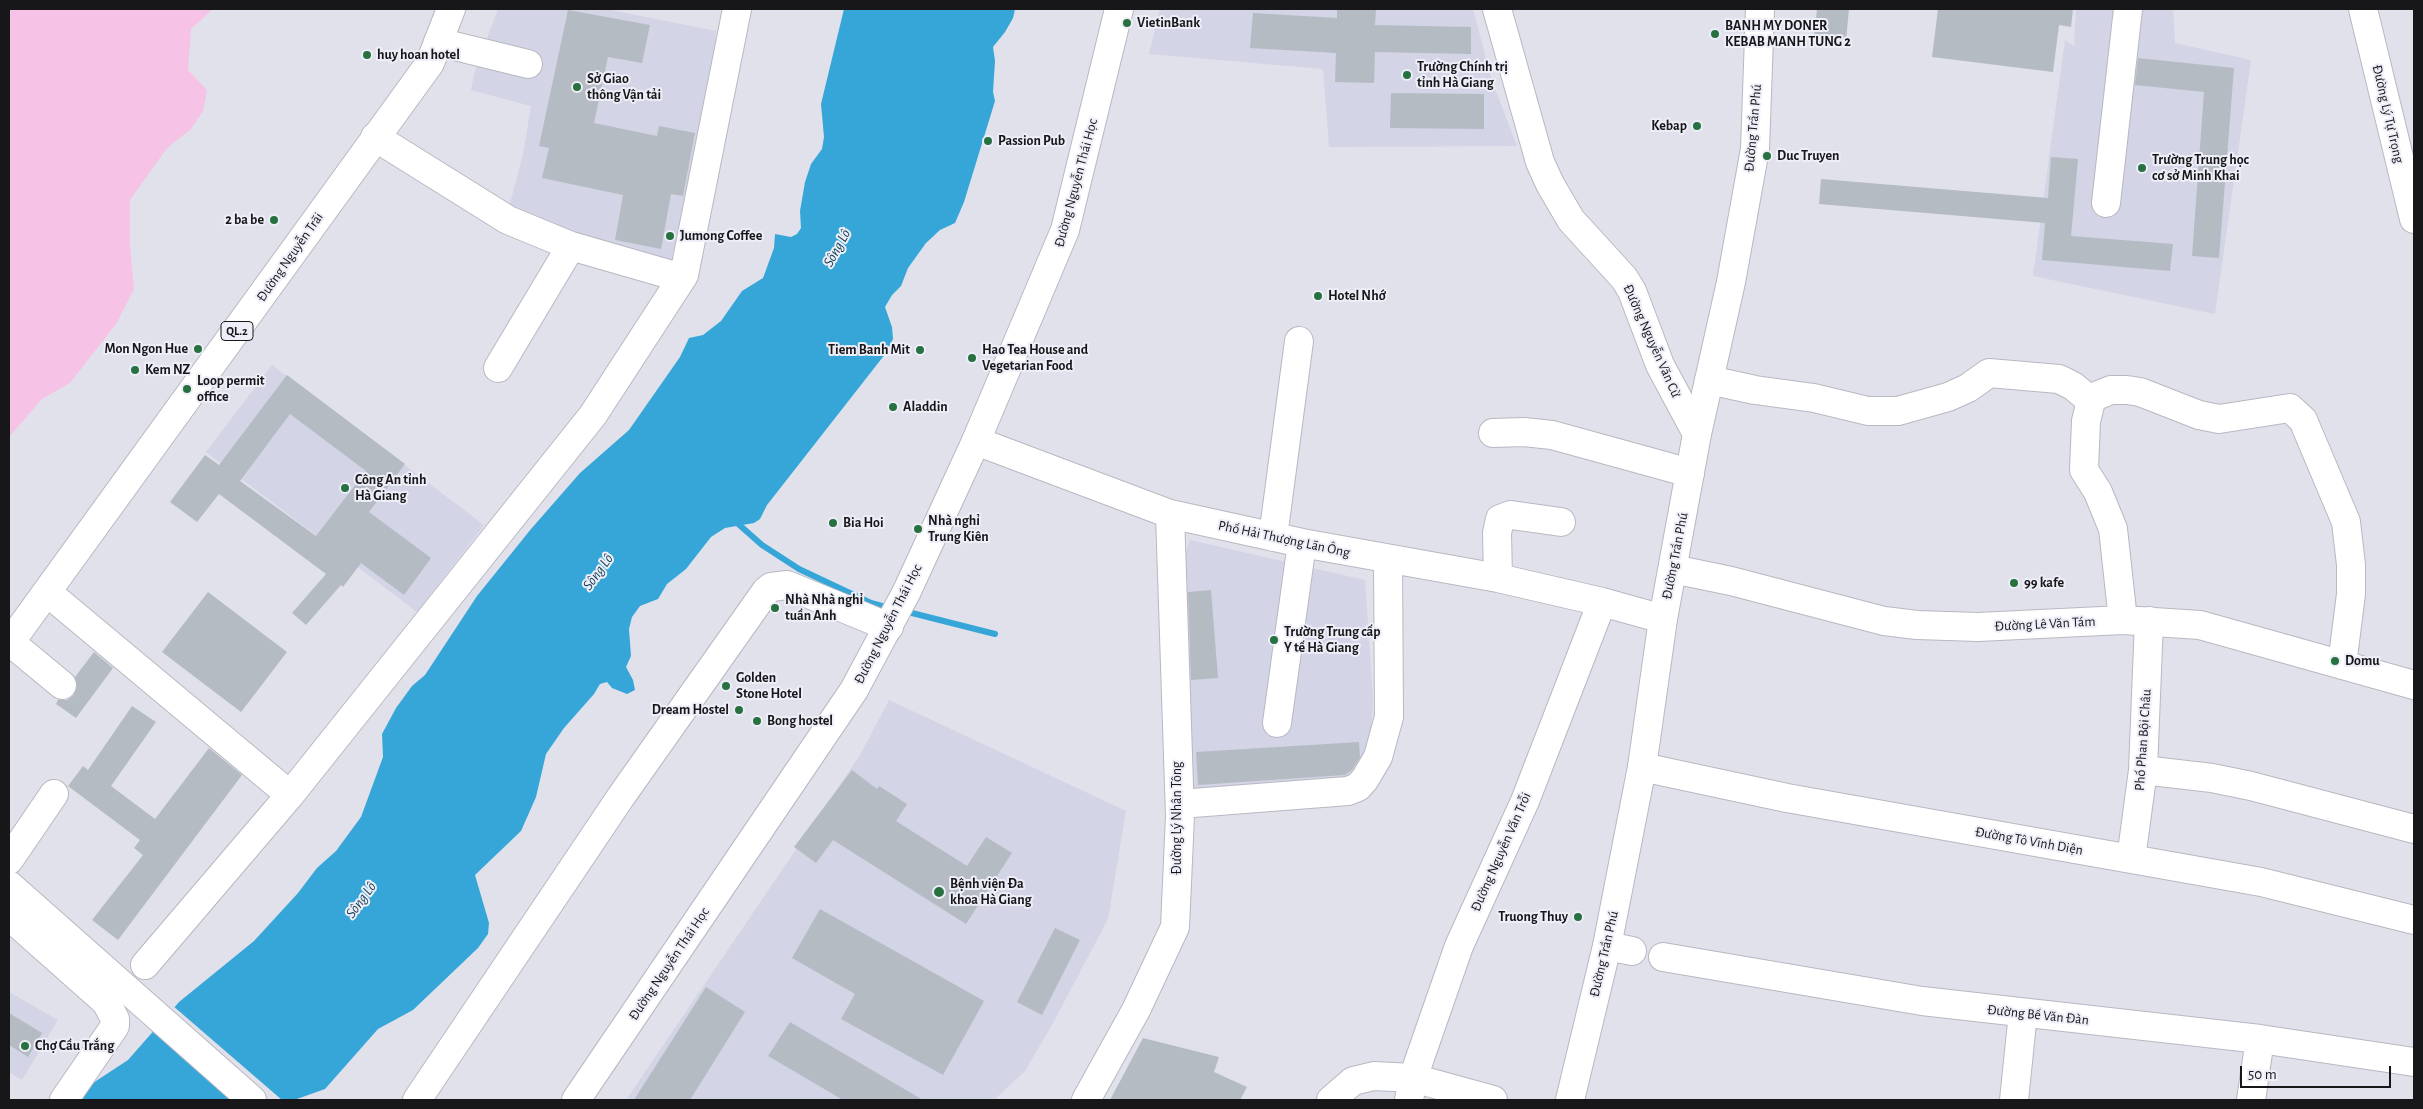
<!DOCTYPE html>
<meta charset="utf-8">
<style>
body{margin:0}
#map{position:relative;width:2423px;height:1109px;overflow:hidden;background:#e0e1eb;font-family:"Alegreya Sans",sans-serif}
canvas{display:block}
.frame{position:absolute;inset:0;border:10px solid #17171a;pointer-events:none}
.scale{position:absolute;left:2240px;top:1066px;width:151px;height:22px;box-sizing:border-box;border:2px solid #17171a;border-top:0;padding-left:6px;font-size:15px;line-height:18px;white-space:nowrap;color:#17171a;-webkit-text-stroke:4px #eeeef8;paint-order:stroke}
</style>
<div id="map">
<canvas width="2423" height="1109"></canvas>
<div class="frame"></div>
<div class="scale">50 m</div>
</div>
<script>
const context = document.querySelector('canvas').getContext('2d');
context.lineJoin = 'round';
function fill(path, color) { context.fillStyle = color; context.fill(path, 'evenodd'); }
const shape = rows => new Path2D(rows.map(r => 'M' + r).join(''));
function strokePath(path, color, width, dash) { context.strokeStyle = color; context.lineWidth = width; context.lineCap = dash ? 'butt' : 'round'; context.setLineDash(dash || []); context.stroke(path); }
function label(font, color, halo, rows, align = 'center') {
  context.font = font + ' "Alegreya Sans",sans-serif'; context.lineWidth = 4; context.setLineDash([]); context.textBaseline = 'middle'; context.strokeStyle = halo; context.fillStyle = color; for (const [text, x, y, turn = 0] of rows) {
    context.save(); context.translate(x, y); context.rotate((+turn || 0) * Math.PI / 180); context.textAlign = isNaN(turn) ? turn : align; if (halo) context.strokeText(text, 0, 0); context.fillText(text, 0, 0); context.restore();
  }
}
fill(shape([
 [498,9,606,9,716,31,711,89,671,260,635,254,508,211,523,155,531,106,471,90,475,71],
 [1160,9,1473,9,1492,81,1517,146,1329,147,1323,69,1149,54],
 [2076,9,2173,9,2175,43,2251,60,2215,314,2033,276,2065,40,2074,46],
 [272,365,484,525,417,612,206,452],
 [1190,540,1365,580,1373,700,1369,768,1358,781,1186,793,1176,580],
 [889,700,1126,811,1108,919,1052,1025,1025,1071,994,1100,626,1100,860,755],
 [9,992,58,1020,22,1080,9,1072]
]), '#d3d4e5');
fill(shape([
 [9,9,213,9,191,29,188,70,207,90,203,111,191,129,167,148,130,200,130,246,134,289,116,324,70,383,42,399,9,437]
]), '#f6c2e6');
fill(shape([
 [844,9,1015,9,1013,18,1005,32,993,47,995,61,993,92,995,101,964,202,955,223,940,230,926,243,908,268,901,286,892,295,885,307,892,327,893,339,886,353,767,505,760,519,754,523,725,528,711,537,686,569,667,584,658,599,640,606,632,617,629,629,631,656,626,667,633,680,635,690,627,694,612,688,607,682,600,684,594,694,564,728,546,754,536,797,521,831,475,875,489,923,488,934,478,948,413,1010,378,1029,325,1089,294,1100,74,1100,96,1081,128,1060,179,1002,254,941,298,893,317,868,336,851,361,817,383,757,382,734,396,708,412,686,425,675,477,596,531,529,580,473,629,430,680,357,689,338,703,335,721,321,742,291,763,278,774,248,775,234,791,237,797,234,801,228,800,211,805,182,811,164,822,149,824,137,821,104]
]), '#35a6d7');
fill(shape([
 [172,1005,282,1100,234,1100,152,1029]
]), '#e0e1eb');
strokePath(shape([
 [736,522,762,545,799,569,871,603,889,608],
 [904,611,995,634]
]), '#35a6d7', 6);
fill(shape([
 [1337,9,1376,9,1375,25,1471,27,1471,54,1375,52,1374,83,1335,82,1336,53,1250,48,1253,13,1337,18],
 [1817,9,1849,9,1846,41,1814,37],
 [1938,9,2073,9,2071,27,2059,25,2053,72,1932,57],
 [568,10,650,25,642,63,608,57,594,123,657,136,659,126,695,133,683,196,671,194,661,249,615,240,623,195,542,178,549,148,539,146],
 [2138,58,2234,68,2219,258,2192,256,2204,92,2135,85],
 [1391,93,1484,94,1484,129,1390,128],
 [2051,157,2078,159,2071,236,2173,244,2170,271,2042,260,2045,223,1819,204,1821,179,2048,198],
 [287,375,405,464,369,512,431,558,404,595,361,563,343,587,341,585,306,625,292,613,326,574,219,494,197,522,170,502,205,455,219,465],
 [290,414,366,471,316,536,240,481],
 [1211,590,1218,678,1191,680,1188,592],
 [208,592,287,652,241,712,162,652],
 [94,652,113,668,76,718,56,704,58,700,67,700,74,695,77,687,75,677],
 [132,706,156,722,111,786,155,819,209,748,242,775,118,940,92,920,143,855,134,848,140,840,68,786,83,766,88,770],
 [1359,742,1360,757,1352,770,1345,775,1198,785,1196,752],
 [852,770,877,789,879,786,907,804,896,821,967,866,986,837,1012,853,966,924,833,840,816,863,794,847],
 [820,909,984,1001,943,1075,841,1019,855,994,792,958],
 [1055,928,1080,940,1042,1015,1017,1002],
 [706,987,745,1012,690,1100,634,1100],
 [9,1013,42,1033,28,1057,9,1045],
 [790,1022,923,1100,843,1100,768,1056],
 [1143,1038,1219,1057,1214,1072,1247,1087,1240,1100,1110,1100]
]), '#b5bbc3');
const minor = shape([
 [1497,9,1540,162,1550,184,1571,220,1624,278,1632,291,1660,365,1697,434],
 [2363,9,2414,219],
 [438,42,528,64],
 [375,137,508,220,571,246,498,368],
 [2106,203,2128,9],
 [571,246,682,278],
 [1709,380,1755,390,1814,398,1868,411,1898,411,1948,397,1968,388,1989,373,2059,379,2073,386,2091,401],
 [1493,433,1524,432,1552,435,1690,473],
 [976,441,1170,514,1302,543,1498,578,1602,602],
 [1273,537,1299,341],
 [1673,569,1731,581,1884,621,1917,625,1978,627,2123,620,2200,625,2414,685],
 [1498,578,1497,533,1500,519,1511,515,1561,522],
 [47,592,290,795],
 [2123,620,2113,529,2098,492,2084,470,2086,421,2091,401,2096,396,2111,390,2127,390,2140,392,2199,415,2219,419,2290,408,2303,420,2346,522,2351,565,2351,594,2342,665],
 [10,642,62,685],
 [1277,723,1302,543],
 [1642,767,1787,798,2261,882,2414,920],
 [2143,770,2212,778,2251,786,2414,829],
 [1180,804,1348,791,1358,787,1365,779,1378,757,1389,717,1388,559],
 [2131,859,2143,770,2149,621],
 [9,860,54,794],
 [9,916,106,1002,115,1019,115,1026,64,1100],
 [1607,946,1632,951],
 [1663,957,1922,1001,2260,1039,2414,1062],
 [145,965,290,795,593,415,684,275,737,9],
 [417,1100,620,798,766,591,771,587,787,585,889,627],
 [1086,1100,1136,1010,1175,927,1180,816,1170,514],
 [1331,1100,1353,1081,1374,1076,1413,1078,1459,946,1525,801,1602,602,1663,619],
 [1409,1100,1413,1078,1493,1100],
 [2014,1100,2023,1013],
 [2251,1100,2260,1039]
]);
const major = shape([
 [9,644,430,63,451,9],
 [9,885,252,1100],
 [576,1100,854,690,907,591,976,441,1065,230,1119,9],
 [1570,1100,1607,946,1642,767,1663,619,1697,434,1731,282,1755,149,1760,9]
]);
strokePath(minor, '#b8b8c2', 30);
strokePath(major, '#b8b8c2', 30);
strokePath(minor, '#fff', 28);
strokePath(major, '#fff', 28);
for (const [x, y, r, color] of [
 [1127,23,5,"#26713f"],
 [1715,34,5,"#26713f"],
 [367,55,5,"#26713f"],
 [1407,75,5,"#26713f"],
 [577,87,5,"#26713f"],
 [1697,126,5,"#26713f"],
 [988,141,5,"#26713f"],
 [1767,156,5,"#26713f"],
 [2142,168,5,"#26713f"],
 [274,220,5,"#26713f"],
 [670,236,5,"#26713f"],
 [1318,296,5,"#26713f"],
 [198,349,5,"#26713f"],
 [920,350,5,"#26713f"],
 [972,358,5,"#26713f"],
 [135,370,5,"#26713f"],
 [187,389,5,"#26713f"],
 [893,407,5,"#26713f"],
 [345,488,5,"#26713f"],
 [833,523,5,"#26713f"],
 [918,529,5,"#26713f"],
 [2014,583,5,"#26713f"],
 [775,608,5,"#26713f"],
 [1274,640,5,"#26713f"],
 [2335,661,5,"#26713f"],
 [726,686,5,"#26713f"],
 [739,710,5,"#26713f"],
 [757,721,5,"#26713f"],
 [939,892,6,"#26713f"],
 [1578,917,5,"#26713f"],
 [25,1046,5,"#26713f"]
]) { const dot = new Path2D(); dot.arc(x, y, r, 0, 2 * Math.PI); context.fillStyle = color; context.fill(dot); strokePath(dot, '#eeeef8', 2); }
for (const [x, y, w] of [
 [237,331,32]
]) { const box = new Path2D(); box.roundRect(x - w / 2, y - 9.5, w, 19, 4); context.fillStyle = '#eeeef8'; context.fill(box); strokePath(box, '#17171a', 1); }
label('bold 12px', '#17171a', null, [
 ["QL.2",237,331]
]);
label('bold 14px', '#17171a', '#eeeef8', [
 ["VietinBank",1137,23],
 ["BANH MY DONER",1725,26],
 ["KEBAB MANH TUNG 2",1725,42],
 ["huy hoan hotel",377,55],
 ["Trường Chính trị",1417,67],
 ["tỉnh Hà Giang",1417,83],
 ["Sở Giao",587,79],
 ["thông Vận tải",587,95],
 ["Kebap",1687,126,"right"],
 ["Passion Pub",998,141],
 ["Duc Truyen",1777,156],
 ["Trường Trung học",2152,160],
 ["cơ sở Minh Khai",2152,176],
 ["2 ba be",264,220,"right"],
 ["Jumong Coffee",680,236],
 ["Hotel Nhớ",1328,296],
 ["Mon Ngon Hue",188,349,"right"],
 ["Tiem Banh Mit",910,350,"right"],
 ["Hao Tea House and",982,350],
 ["Vegetarian Food",982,366],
 ["Kem NZ",145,370],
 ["Loop permit",197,381],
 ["office",197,397],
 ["Aladdin",903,407],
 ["Công An tỉnh",355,480],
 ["Hà Giang",355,496],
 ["Nhà nghỉ",928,521],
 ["Trung Kiên",928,537],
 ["Bia Hoi",843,523],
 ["99 kafe",2024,583],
 ["Nhà Nhà nghỉ",785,600],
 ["tuần Anh",785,616],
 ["Trường Trung cấp",1284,632],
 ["Y tế Hà Giang",1284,648],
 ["Domu",2345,661],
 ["Golden",736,678],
 ["Stone Hotel",736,694],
 ["Dream Hostel",729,710,"right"],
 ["Bong hostel",767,721],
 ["Bệnh viện Đa",950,884],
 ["khoa Hà Giang",950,900],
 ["Truong Thuy",1568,917,"right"],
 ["Chợ Cầu Trắng",35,1046]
], 'left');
label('14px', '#17171a', '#eeeef8', [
 ["Đường Lý Tự Trọng",2388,114,77],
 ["Đường Trần Phú",1753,128,-85],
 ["Đường Nguyễn Thái Học",1076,183,-75],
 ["Đường Nguyễn Trãi",290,257,-55],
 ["Đường Nguyễn Văn Cừ",1652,341,66],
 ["Phố Hải Thượng Lãn Ông",1284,539,12],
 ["Đường Trần Phú",1675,556,-79],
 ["Đường Nguyễn Thái Học",888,624,-63],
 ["Đường Lê Văn Tám",2045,624,-3],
 ["Phố Phan Bội Châu",2143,740,-86],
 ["Đường Lý Nhân Tông",1177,818,-90],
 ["Đường Tô Vĩnh Diện",2029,841,10],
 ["Đường Nguyễn Văn Trỗi",1501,852,-66],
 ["Đường Trần Phú",1604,954,-77],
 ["Đường Nguyễn Thái Học",669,964,-56],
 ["Đường Bế Văn Đàn",2038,1015,6]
]);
label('italic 15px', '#144257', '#eeeef8', [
 ["Sông Lô",837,248,-61],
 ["Sông Lô",598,572,-54],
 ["Sông Lô",361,900,-54]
]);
</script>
